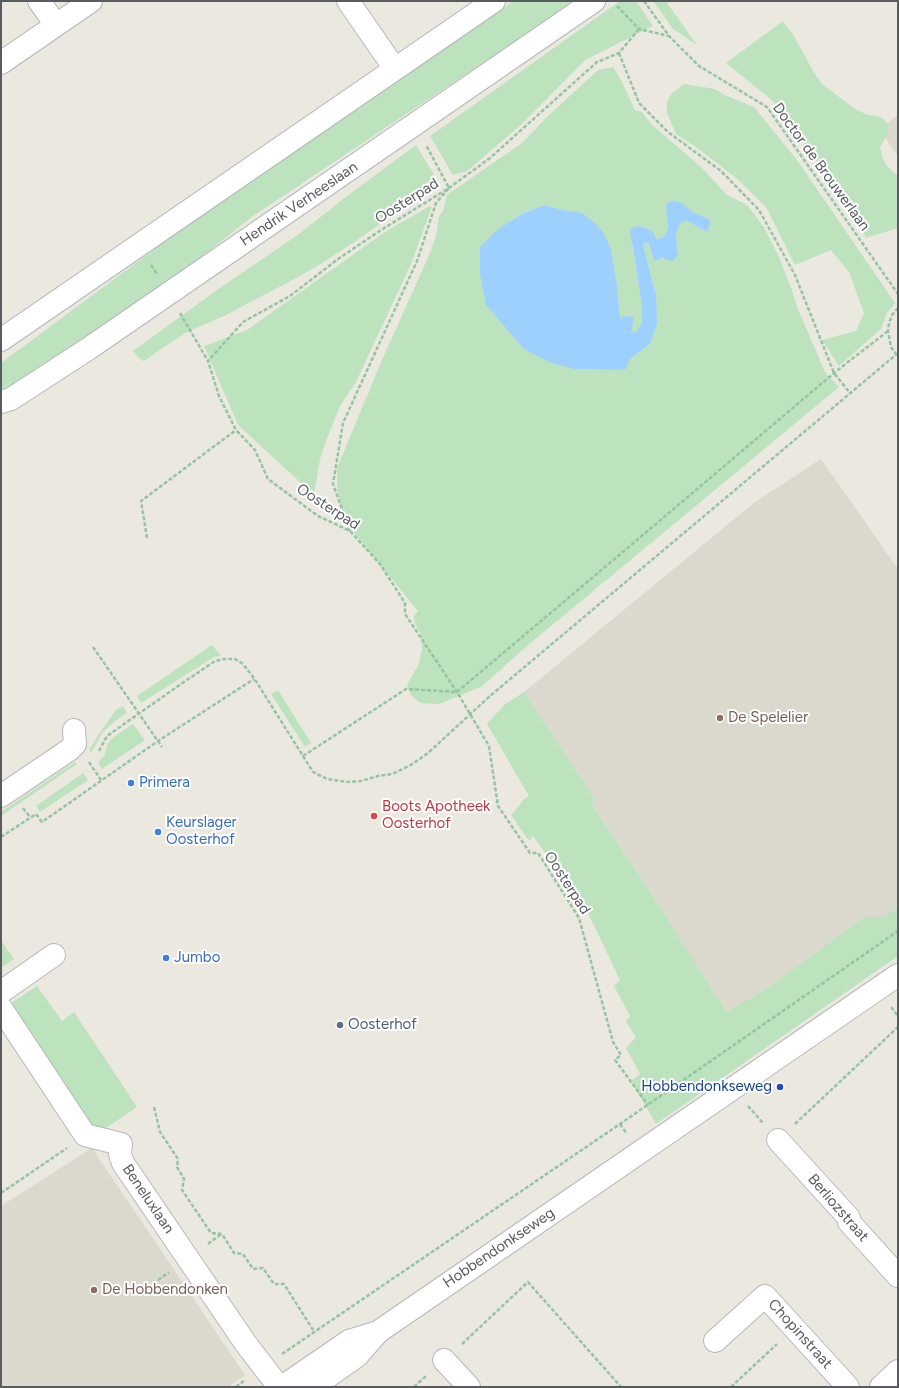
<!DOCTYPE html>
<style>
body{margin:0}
#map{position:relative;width:899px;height:1388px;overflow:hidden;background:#ebe9df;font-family:Figtree,sans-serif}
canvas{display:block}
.frame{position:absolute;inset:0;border:2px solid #585c60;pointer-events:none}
</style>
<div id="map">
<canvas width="899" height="1388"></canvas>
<div class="frame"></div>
</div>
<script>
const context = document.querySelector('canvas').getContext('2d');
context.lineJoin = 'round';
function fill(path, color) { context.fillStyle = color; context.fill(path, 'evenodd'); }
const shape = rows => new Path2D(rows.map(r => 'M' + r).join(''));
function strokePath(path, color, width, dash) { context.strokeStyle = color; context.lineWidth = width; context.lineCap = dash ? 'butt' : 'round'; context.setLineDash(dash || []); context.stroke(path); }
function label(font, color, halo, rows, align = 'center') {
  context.font = font + ' Figtree,sans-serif'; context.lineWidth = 4; context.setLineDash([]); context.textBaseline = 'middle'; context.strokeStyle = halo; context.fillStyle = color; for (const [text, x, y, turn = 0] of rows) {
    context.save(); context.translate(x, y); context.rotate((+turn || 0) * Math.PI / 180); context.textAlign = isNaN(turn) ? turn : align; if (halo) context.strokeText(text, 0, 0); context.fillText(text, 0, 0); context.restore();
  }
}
fill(shape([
 [898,115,898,156,879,129],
 [821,459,898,569,898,907,884,917,864,917,767,988,727,1012,649,890,592,805,595,799,524,692,755,502],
 [92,1148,245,1375,228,1387,1,1387,1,1206]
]), '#dbd8cd');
fill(shape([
 [514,1,576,1,253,216,161,289,1,394,1,363,183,228,405,74],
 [620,1,636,1,653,26,585,60,526,120,501,142,467,171,453,175,430,136],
 [653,1,670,1,667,3,697,45,673,29],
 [783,21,794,36,813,71,822,84,855,109,868,115,878,116,884,119,888,126,888,133,880,147,882,156,887,166,898,176,898,228,866,238,852,212,773,101,726,63],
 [613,67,621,80,635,110,642,112,651,124,700,166,727,195,747,205,764,227,779,257,793,293,798,309,825,372,839,387,527,646,481,687,439,704,420,703,411,695,407,685,418,666,422,649,421,634,415,624,414,616,418,611,351,529,341,507,337,487,337,468,382,360,430,253,436,236,439,216,443,211,447,195,522,143,549,115,598,70],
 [680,202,693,212,711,220,707,232,687,221,682,222,680,224,676,233,678,254,654,261,648,242,643,244,656,295,650,344,629,360,619,370,574,369,504,225,524,213,544,205,563,210,611,249,617,285,620,318,629,316,631,334,637,331,642,322,642,309,636,266,631,240,656,239,661,238,666,235,668,229,666,206],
 [684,84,715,89,725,95,754,107,797,160,895,303,887,313,881,329,839,366,822,340,856,331,864,313,849,272,831,250,795,265,766,207,736,178,696,147,676,134,667,113,667,102,672,93],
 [416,145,439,183,353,243,319,265,285,284,224,316,187,332,158,351,146,360,143,361,140,359,133,351,214,292,299,234,347,196],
 [428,207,432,207,411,264,356,382,340,406,326,441,320,459,314,495,238,425,204,346,247,330,385,232],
 [212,645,221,656,214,657,141,703,137,696],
 [278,690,311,743,305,747,271,694],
 [524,692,595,799,592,805,649,890,727,1012,767,988,864,917,884,917,898,907,898,956,656,1124,631,1081,640,1074,626,1048,636,1037,626,1022,630,1016,614,986,620,980,588,913,533,836,529,841,511,815,519,806,523,800,529,796,487,724,504,705],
 [123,706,127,713,115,721,103,732,91,753,89,750,101,731,116,710],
 [133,724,145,740,102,769,98,762,104,756,108,743,115,736],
 [75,762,77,764,1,816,1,812],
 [83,773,88,780,40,812,36,806],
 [1,940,14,959,1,968],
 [37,986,62,1021,74,1012,137,1107,106,1128,96,1127,86,1121,11,1003]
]), '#bce3bd');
fill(shape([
 [671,201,680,202,693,212,711,220,707,232,687,221,682,222,680,224,676,233,678,255,672,261,663,258,654,261,648,242,643,244,656,295,657,324,650,344,629,360,626,369,619,370,574,369,551,363,524,349,486,305,480,274,480,247,495,232,504,225,524,213,544,205,563,210,582,213,596,224,604,234,611,249,617,285,620,317,629,316,634,318,631,333,637,331,642,322,642,309,636,266,630,232,631,228,638,226,651,230,656,239,661,238,665,235,668,229,666,206,667,203]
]), '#9ed0fd');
const minor = shape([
 [39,1,56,25],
 [348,1,395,69],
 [1,63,91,1],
 [1,340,494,1],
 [1,402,11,399,88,349,594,1],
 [1,796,69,750,75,744,74,730],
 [1,992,54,955],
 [1,1008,85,1135,121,1144,120,1154,123,1163,246,1344,279,1387],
 [778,1140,849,1218,849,1222,898,1276],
 [715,1341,765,1296,848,1387],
 [444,1360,469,1387],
 [282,1387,349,1341,378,1332],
 [313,1387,357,1356,378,1332,898,975],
 [881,1387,898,1371]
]);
strokePath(minor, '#b5b7bc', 24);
strokePath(shape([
 [644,1,669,36,699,66,767,107,898,294],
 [617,6,639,29,669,36],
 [639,29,619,53,597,62,490,158,449,188,381,230,338,259,290,296,243,322,208,361,219,396,236,430,255,450,268,479,318,516,350,531,380,564,405,603,405,614,457,692,489,746,498,806,530,853,538,853,579,918,613,1042,621,1055,615,1060,648,1105],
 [619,53,639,103,668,132,721,171,759,210,795,275,834,373,850,393],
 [151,265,157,274],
 [898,308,892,315,889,323,888,331,891,347,898,357],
 [180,313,208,361],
 [350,531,333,484,343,423,417,261,436,203,449,188,426,145],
 [147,538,141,501,236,430],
 [93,647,162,747],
 [99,751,107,736,181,684,215,661,224,659,235,659,243,664,254,678,313,772,327,779,347,782,361,781,378,776,392,774,403,769,414,763,428,753,490,696,898,353],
 [303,756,406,689,457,692,637,540,834,373,888,331],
 [89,762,101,780],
 [23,808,30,817],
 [1,837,36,814,42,822,158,741,254,679],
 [891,1007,898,1016],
 [748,1106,763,1123],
 [154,1107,160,1132,178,1159,177,1167,184,1179,182,1190,211,1233,222,1234,234,1253,243,1254,253,1269,263,1268,274,1284,284,1284,315,1333],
 [620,1124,627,1134],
 [795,1124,898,1027],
 [1,1193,67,1148],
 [208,1244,221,1234],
 [158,1280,169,1272],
 [462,1344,528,1282,621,1387],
 [282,1354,620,1124,898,931],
 [236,1387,245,1380],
 [414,1387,427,1375],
 [731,1387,777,1344]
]), '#95c4a4', 2.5, [4, 2]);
strokePath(minor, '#fff', 22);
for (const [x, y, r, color] of [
 [720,718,4,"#8d6e63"],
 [131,783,4,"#3f7fe0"],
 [374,816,4,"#e0444e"],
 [158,832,4,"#3f7fe0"],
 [166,958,4,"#3f7fe0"],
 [340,1025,4,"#5c6f8a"],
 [780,1087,4,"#1a4fb4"],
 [94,1290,4,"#8d6e63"]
]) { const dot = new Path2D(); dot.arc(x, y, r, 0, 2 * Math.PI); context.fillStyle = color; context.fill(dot); strokePath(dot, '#fff', 1.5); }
label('15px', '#585c60', '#fff', [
 ["Doctor de Brouwerlaan",821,167,54],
 ["Oosterpad",407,201,-32],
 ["Hendrik Verheeslaan",299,204,-34],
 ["Oosterpad",328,507,33],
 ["Oosterpad",567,883,57],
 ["Beneluxlaan",148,1199,56],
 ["Berliozstraat",838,1208,49],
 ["Hobbendonkseweg",499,1248,-34],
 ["Chopinstraat",800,1334,48]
]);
label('15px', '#785e54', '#fff', [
 ["De Spelelier",728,718],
 ["De Hobbendonken",102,1290]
], 'left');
label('15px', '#366cbe', '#fff', [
 ["Primera",139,783],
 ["Keurslager",166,823],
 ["Oosterhof",166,840],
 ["Jumbo",174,958]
], 'left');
label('15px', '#be3a42', '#fff', [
 ["Boots Apotheek",382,807],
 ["Oosterhof",382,824]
], 'left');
label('15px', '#4e5e75', '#fff', [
 ["Oosterhof",348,1025]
], 'left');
label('15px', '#164399', '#fff', [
 ["Hobbendonkseweg",772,1087]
], 'right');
</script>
